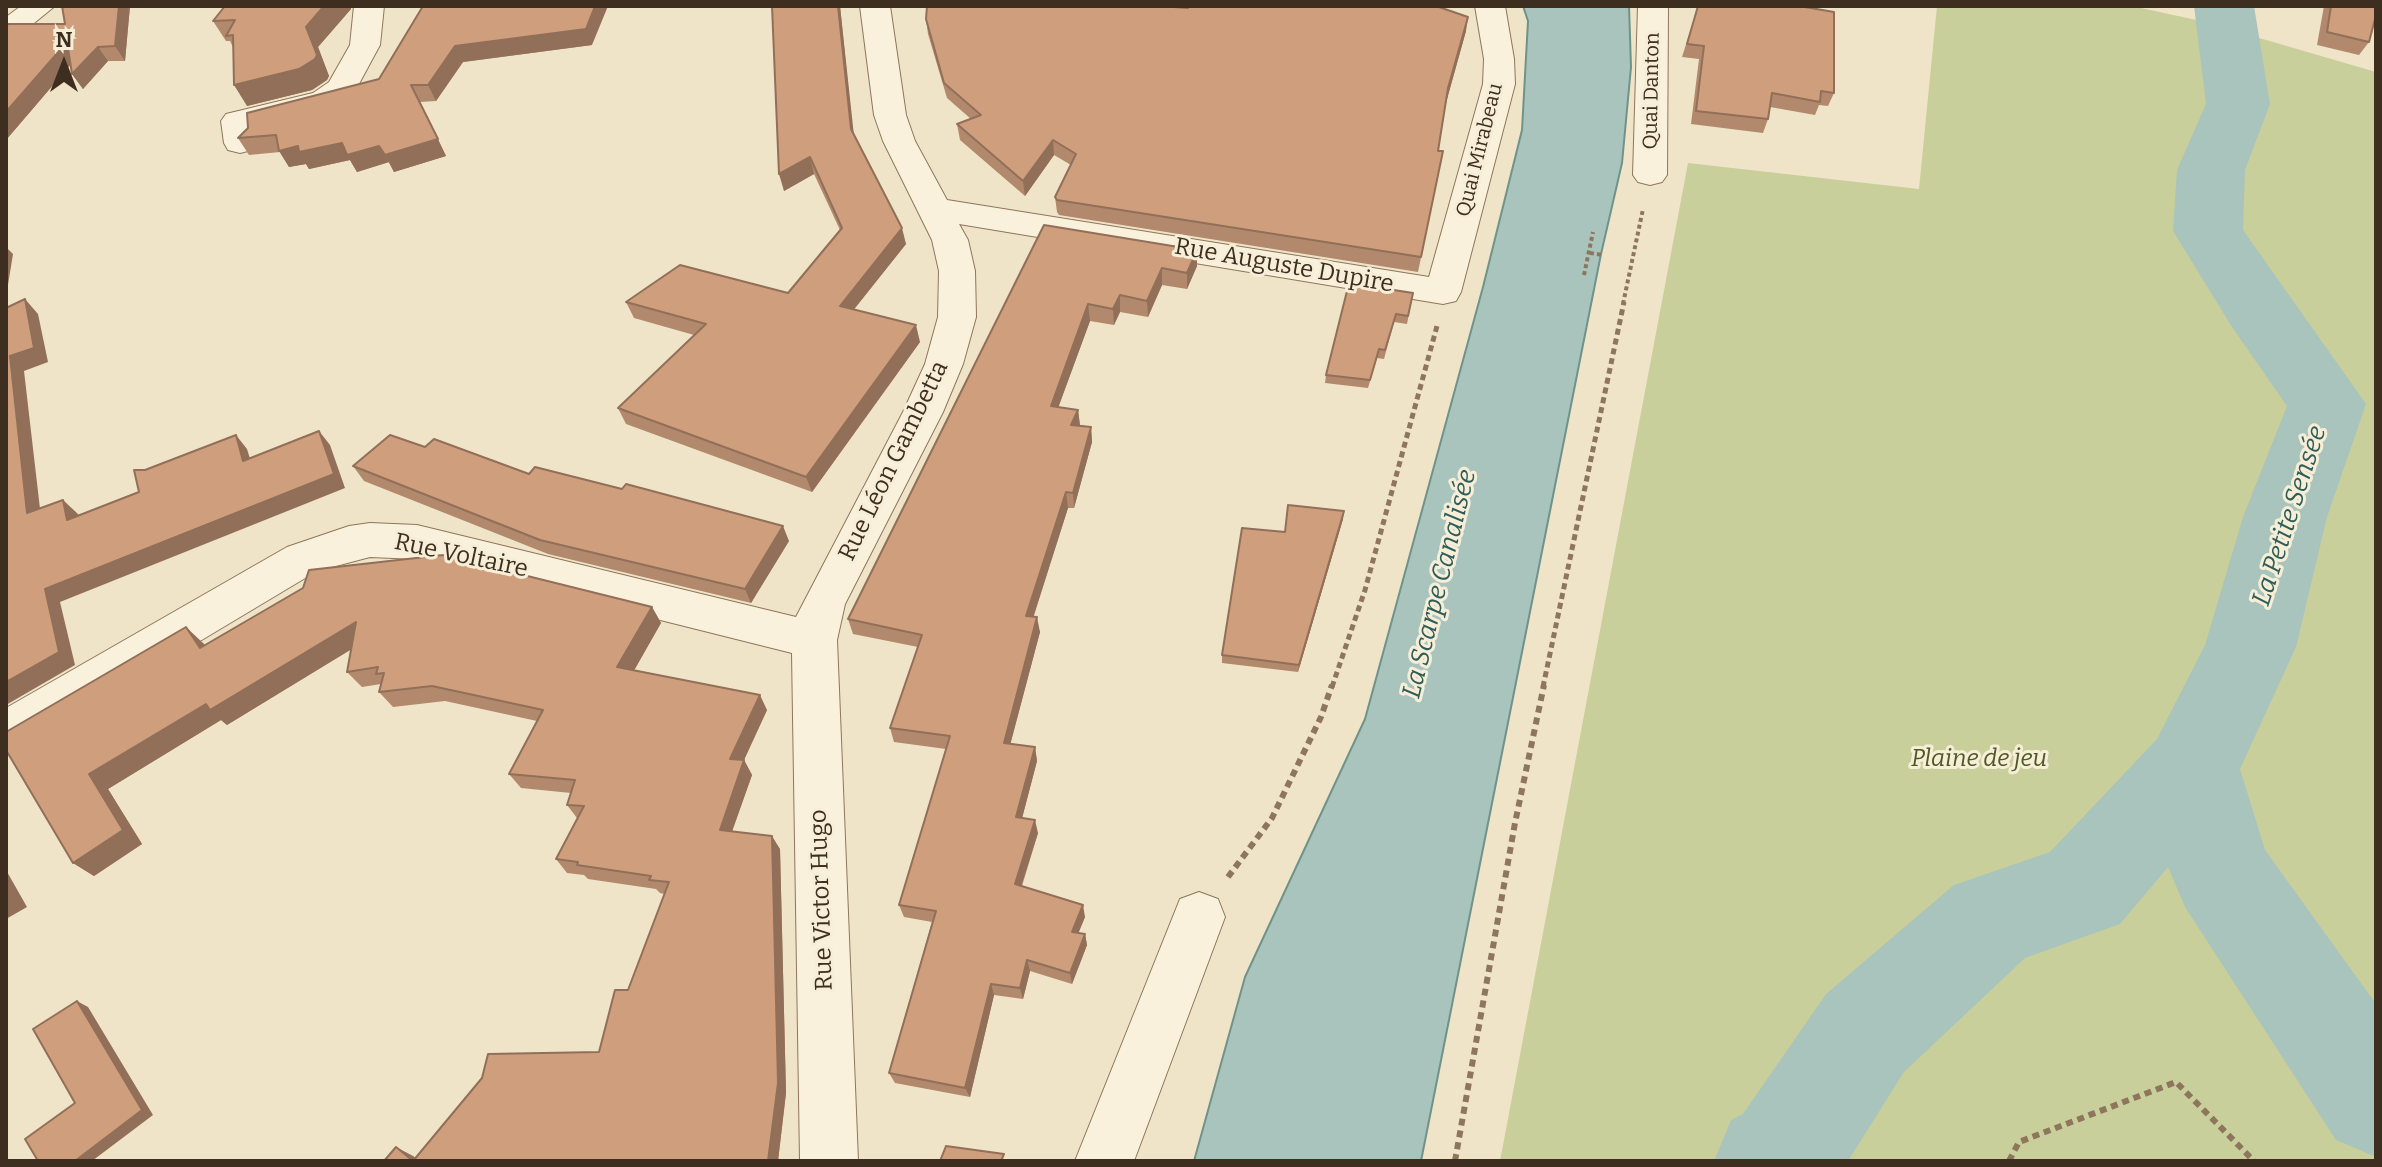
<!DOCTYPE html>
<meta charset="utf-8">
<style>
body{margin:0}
#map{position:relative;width:2382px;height:1167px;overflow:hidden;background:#f0e4c8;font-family:Bitter,serif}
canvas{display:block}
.frame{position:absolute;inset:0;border:8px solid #3d2e20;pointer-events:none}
.north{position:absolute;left:24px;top:24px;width:80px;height:80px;-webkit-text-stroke:6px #f7eed8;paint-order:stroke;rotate:0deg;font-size:22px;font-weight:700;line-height:32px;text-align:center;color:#3d2e20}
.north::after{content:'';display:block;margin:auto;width:28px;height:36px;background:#3d2e20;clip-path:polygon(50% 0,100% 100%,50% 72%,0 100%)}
</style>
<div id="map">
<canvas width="2382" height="1167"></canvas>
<div class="frame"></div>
<div class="north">N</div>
</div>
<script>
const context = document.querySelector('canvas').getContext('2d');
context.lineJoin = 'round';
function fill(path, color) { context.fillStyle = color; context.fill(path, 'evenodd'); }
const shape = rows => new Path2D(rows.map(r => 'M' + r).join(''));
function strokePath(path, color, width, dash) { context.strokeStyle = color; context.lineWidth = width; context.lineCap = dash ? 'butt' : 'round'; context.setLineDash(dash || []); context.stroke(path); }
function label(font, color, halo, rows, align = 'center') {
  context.font = font + ' Bitter,serif'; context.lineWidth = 6; context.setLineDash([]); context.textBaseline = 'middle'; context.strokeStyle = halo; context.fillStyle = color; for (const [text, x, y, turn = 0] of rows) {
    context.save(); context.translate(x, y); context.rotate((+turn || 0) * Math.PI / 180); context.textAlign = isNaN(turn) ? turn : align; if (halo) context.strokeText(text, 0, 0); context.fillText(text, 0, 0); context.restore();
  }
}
fill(shape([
 [1937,6,2132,6,2201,21,2376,72,2376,1161,1500,1161,1688,163,1919,189]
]), '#c9cf9b');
const water = shape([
 [1523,6,1629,6,1631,67,1622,163,1601,254,1421,1161,1194,1161,1245,977,1365,719,1483,287,1522,130,1528,21,1523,6]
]);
fill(water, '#a9c4bc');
strokePath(water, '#6f938a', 2);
fill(shape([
 [2194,6,2254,6,2270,104,2245,170,2243,230,2366,404,2327,517,2296,647,2240,769,2265,850,2376,1004,2376,1157,2336,1140,2185,907,2168,867,2120,924,2025,958,1904,1072,1848,1161,1714,1161,1731,1120,1743,1114,1826,994,1954,885,2050,852,2157,739,2205,645,2243,517,2287,406,2232,327,2173,231,2177,170,2206,104,2194,6]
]), '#a9c4bc');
const minor = shape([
 [21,6,55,6,17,37,6,40,6,17,21,6],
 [354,6,384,6,380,45,353,95,335,107,254,127,256,143,252,150,240,153,228,150,224,143,221,121,226,114,313,93,329,82,350,45,354,6],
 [860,6,890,6,906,115,915,141,947,200,1429,277,1483,84,1484,59,1475,6,1505,6,1514,59,1515,84,1461,292,1456,301,1443,304,959,224,968,240,975,271,976,317,963,364,943,412,845,604,837,640,858,1161,800,1161,792,653,417,559,370,557,317,571,23,747,6,753,6,708,287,547,349,526,370,523,417,525,796,617,903,412,925,364,938,317,939,271,932,240,883,141,874,115,860,6],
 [1638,6,1668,6,1667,175,1662,182,1650,185,1638,182,1633,175,1638,6],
 [1199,892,1218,899,1225,917,1134,1161,1075,1161,1180,899,1199,892]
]);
strokePath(minor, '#8d765c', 2);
strokePath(shape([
 [1590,253,1603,255],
 [1584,275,1593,232],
 [1623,304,1643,209]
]), '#8d765c', 4, [4, 3]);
strokePath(shape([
 [1332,687,1365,590,1437,326],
 [1543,687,1624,302]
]), '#8d765c', 5, [6, 4]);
strokePath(shape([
 [1228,877,1272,818,1321,717,1332,685],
 [1455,1161,1515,823,1544,685],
 [2009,1161,2019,1142,2176,1082,2254,1161]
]), '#8d765c', 6, [7, 5]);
fill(minor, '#faf1dc');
fill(shape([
 [130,6,125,61,108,61,83,89,72,74,71,64,6,140,6,25,65,24],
 [225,6,351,6,351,9,318,47,329,76,327,80,312,90,247,106,233,47,230,41,226,41,213,21],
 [423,6,592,45,463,62,436,101,420,102,446,156,394,172,389,162,357,172,350,160,309,169,306,164,289,167,280,152,249,155,238,138,379,79],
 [772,6,840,6,853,134,906,244,854,309,920,342,812,492,626,424,618,408,694,335,634,318,626,302,788,293,840,230,814,174,784,191],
 [1698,6,1834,93,1828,106,1819,105,1815,115,1770,107,1768,119,1763,133,1691,124,1699,59,1682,57],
 [2324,6,2376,6,2369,42,2359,55,2317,45],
 [926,19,1466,31,1446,102,1438,151,1443,151,1418,272,1059,215,1057,212,1055,197,1071,165,1054,155,1025,196,960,140,957,124,971,119,947,98,928,34],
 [1044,225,1197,250,1197,266,1187,289,1162,285,1148,317,1120,312,1114,325,1090,321,1058,407,1078,410,1080,425,1091,427,1092,442,1074,508,1068,508,1033,617,1040,632,1010,744,1035,747,1037,761,1022,818,1038,833,1022,886,1085,917,1078,933,1085,934,1087,945,1072,984,1030,971,1023,999,994,995,970,1097,895,1083,889,1073,932,922,904,917,899,905,946,749,894,742,890,728,918,647,853,634,848,619],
 [1413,293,1407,324,1394,322,1384,359,1377,358,1368,388,1325,383,1326,375],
 [425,447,529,474,789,541,751,603,548,554,364,481,353,466],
 [1343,519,1298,672,1222,663,1222,655,1285,532],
 [652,607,661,623,634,670,767,710,744,760,752,775,732,831,780,849,786,1093,778,1161,384,1161,413,1156,415,1158,599,1052,628,990,664,894,660,893,656,889,588,879,584,875,567,873,556,859,577,818,567,805,571,793,521,788,509,774,537,721,445,701,393,707,379,692,381,684,362,687,347,672,351,649,227,725,221,720,108,789,142,844,94,876,73,863,6,750,203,643,205,645]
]), '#b2896c');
fill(shape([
 [119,6,130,6,125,61,115,46],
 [324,6,351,6,351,9,318,47,329,76,327,80,312,90,247,106,234,85,306,27],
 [595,6,608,6,592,45,463,62,436,101,428,85,455,46],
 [838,6,840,6,855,145,851,129],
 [1468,17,1466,31,1446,103,1448,88],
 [67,42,78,56,6,140,6,112],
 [98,47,108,61,83,89,72,74],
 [420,102,446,156,394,172,385,155],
 [1053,140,1054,155,1025,196,1023,181],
 [342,143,379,146,389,162,357,172,350,160,309,169,306,164,289,167,279,151,298,146],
 [810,157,814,174,784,191,779,174],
 [902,228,906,244,844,322,840,306],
 [6,247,13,254,6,297],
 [1197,250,1197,266,1187,289,1187,273],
 [1162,268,1162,285,1148,317,1147,301],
 [1120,295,1120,312,1114,325,1113,309],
 [25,299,38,314,48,362,24,371,42,526,27,513,10,356],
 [1088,304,1090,321,1053,422,1051,406],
 [916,325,920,342,812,492,806,477],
 [1078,410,1080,426,1071,425],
 [1091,427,1092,442,1074,508,1073,493],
 [319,431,330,445,345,488,60,602,75,665,6,705,6,682,45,589],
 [236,435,247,449,255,475,243,461],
 [1066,492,1068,508,1029,631,1026,616],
 [63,500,78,514,82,534,67,520],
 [1344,511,1343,519,1298,672,1299,665],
 [783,526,789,541,751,603,745,589],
 [652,607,661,623,627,683,617,667],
 [1037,617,1040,632,1007,757,1004,743],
 [356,622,370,638,227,725,221,720,108,789,142,844,94,876,73,863,89,774,206,704],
 [186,627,203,643,217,663,200,648],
 [760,695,767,710,738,773,730,759],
 [1035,747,1037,761,1019,830,1016,817],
 [744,760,752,775,728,843,720,830],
 [1035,820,1038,833,1018,896,1015,884],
 [772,836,780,849,786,1093,778,1161,768,1161],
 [6,870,27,907,6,919],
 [1083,905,1085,917,1074,944,1072,932],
 [1085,934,1087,945,1072,984,1070,973],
 [1027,960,1030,971,1023,999,1020,988],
 [991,984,994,995,970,1097,965,1088],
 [77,1001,88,1007,153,1115,92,1161,75,1161],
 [396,1147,413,1156,419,1161,413,1161]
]), '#916f58');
const building = shape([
 [62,6,119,6,115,46,98,47,72,74,67,42,6,112,6,25,9,24,65,24,62,6],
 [225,6,324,6,306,27,317,55,315,59,299,69,234,85,233,35,226,36,235,20,213,21,225,6],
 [423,6,595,6,586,29,455,46,428,85,411,85,438,139,385,155,379,146,347,155,342,143,299,152,298,146,279,151,276,135,238,138,248,128,247,113,379,79,423,6],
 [772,6,838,6,851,129,902,228,840,306,916,325,806,477,618,408,706,324,626,302,680,265,788,293,842,228,810,157,779,174,772,6],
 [927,6,1159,6,1188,8,1188,6,1436,6,1468,17,1448,88,1438,151,1443,151,1421,257,1057,200,1055,197,1076,154,1053,140,1023,181,957,124,981,115,944,83,926,19,927,6],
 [1698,6,1799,6,1834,12,1834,93,1821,91,1820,102,1772,93,1768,119,1696,111,1704,46,1687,44,1698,6],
 [2331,6,2376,6,2376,15,2369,42,2327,32,2331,6],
 [1044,225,1197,250,1187,273,1162,268,1147,301,1120,295,1113,309,1088,304,1051,406,1078,410,1071,425,1091,427,1073,493,1066,492,1026,616,1037,617,1004,743,1035,747,1016,817,1035,820,1015,884,1083,905,1072,932,1085,934,1070,973,1027,960,1020,988,991,984,965,1088,889,1073,936,911,899,905,950,736,890,728,922,635,848,619,1044,225],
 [1349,283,1413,293,1408,316,1396,314,1385,350,1379,349,1370,380,1326,375,1349,283],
 [25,299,34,348,10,356,27,513,63,500,67,520,139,492,134,470,145,470,236,435,243,461,319,431,334,474,45,589,59,652,6,682,6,308,25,299],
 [390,435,425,447,434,439,529,474,535,467,622,489,626,484,783,526,745,589,540,540,353,466,390,435],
 [1288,505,1344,511,1299,665,1222,655,1242,528,1285,532,1288,505],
 [443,555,652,607,617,667,760,695,730,759,744,760,720,830,772,836,778,1083,768,1161,384,1161,396,1147,413,1161,482,1078,488,1054,599,1052,615,990,628,990,669,882,649,880,651,876,577,865,578,862,556,859,584,806,567,805,575,780,509,774,543,710,432,686,379,692,384,673,376,674,378,667,347,672,356,622,210,710,206,704,89,774,123,830,73,863,6,750,6,732,186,627,200,648,303,588,309,570,443,555],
 [77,1001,142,1110,75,1161,38,1161,25,1139,75,1103,33,1029,77,1001],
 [946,1146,1004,1154,1001,1161,940,1161,946,1146]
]);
fill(building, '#cf9f7d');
strokePath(building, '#916f58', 2);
label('20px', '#3d2e20', '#f7eed8', [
 ["Quai Danton",1652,91,-89],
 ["Quai Mirabeau",1480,150,-76]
]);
label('24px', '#3d2e20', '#f7eed8', [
 ["Rue Auguste Dupire",1284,266,10],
 ["Rue Léon Gambetta",894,461,-64],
 ["Rue Voltaire",461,556,12],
 ["Rue Victor Hugo",822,900,-92]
]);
label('italic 24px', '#4d5a26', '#f7eed8', [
 ["Plaine de jeu",1979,759]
]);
label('italic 26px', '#2f5d5a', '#f7eed8', [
 ["La Petite Sensée",2290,516,-72],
 ["La Scarpe Canalisée",1440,584,-76]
]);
</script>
